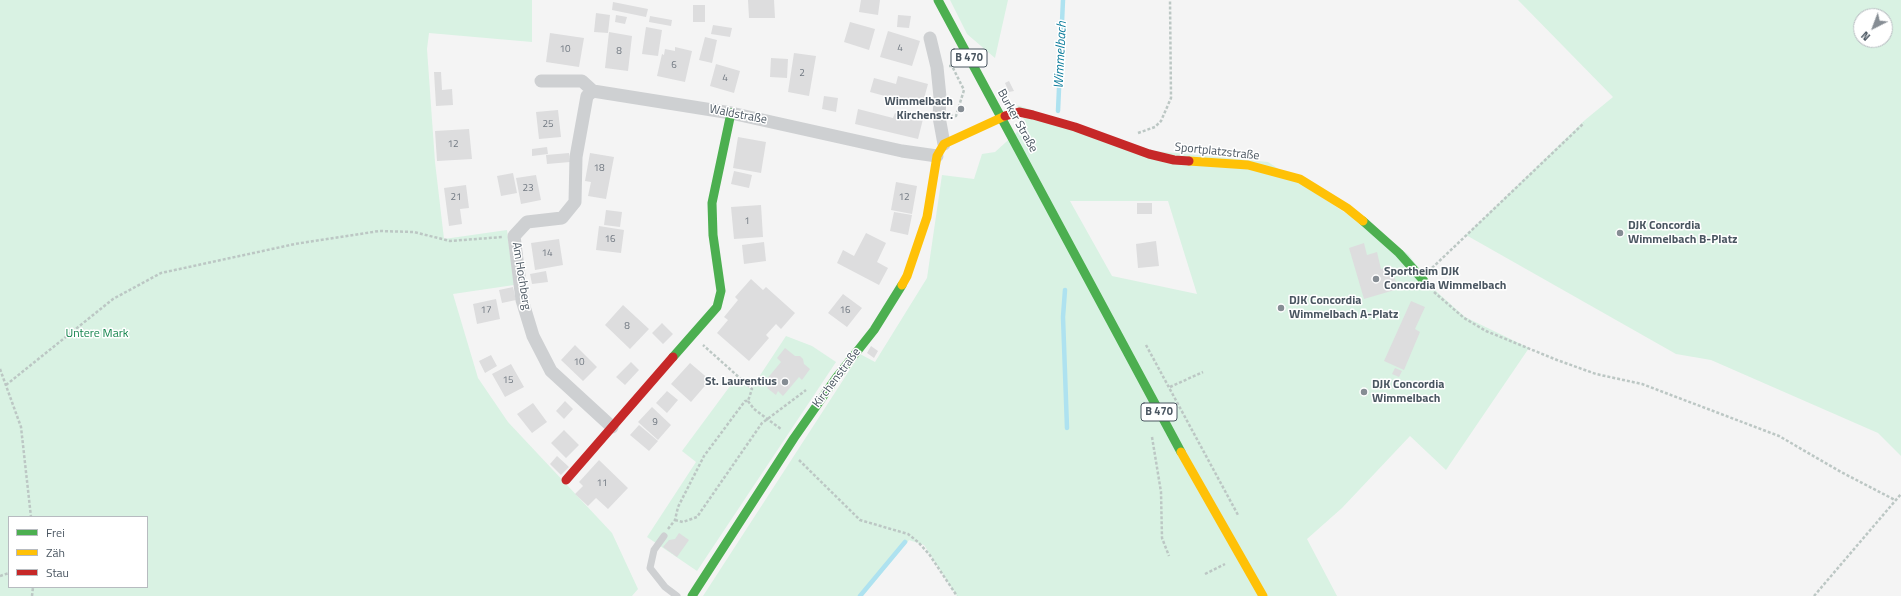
<!DOCTYPE html>
<meta charset="utf-8">
<style>
body{margin:0}
#map{position:relative;width:1901px;height:596px;overflow:hidden;background:#f4f4f4;font-family:"Titillium Web",sans-serif}
canvas{display:block}
.legend{position:absolute;left:8px;top:516px;width:140px;height:72px;box-sizing:border-box;background:#fff;border:1px solid #b7bbc0;margin:0;padding:5px 7px;list-style:none;font-size:12px;color:#4a5661}
.legend li{display:flex;align-items:center;gap:8px;height:20px}
.legend b{width:20px;border:1px solid #b7bbc0}
.north{position:absolute;left:1853px;top:8px;width:40px;height:40px;box-sizing:border-box;background:#fff;border:1px solid #b7bbc0;border-radius:50%;rotate:222deg;font-size:11px;font-weight:700;line-height:16px;text-align:center;color:#4a5661}
.north::after{content:'';display:block;margin:auto;width:14px;height:18px;background:#868d94;clip-path:polygon(50% 0,100% 100%,50% 72%,0 100%)}
</style>
<div id="map">
<canvas width="1901" height="596"></canvas>
<ul class="legend">
<li><b style="height:5px;background:#4caf50"></b>Frei</li>
<li><b style="height:5px;background:#ffc107"></b>Zäh</li>
<li><b style="height:5px;background:#c62828"></b>Stau</li>
</ul>
<div class="north">N</div>
</div>
<script>
const context = document.querySelector('canvas').getContext('2d');
context.lineJoin = 'round';
function fill(path, color) { context.fillStyle = color; context.fill(path, 'evenodd'); }
const shape = rows => new Path2D(rows.map(r => 'M' + r).join(''));
function strokePath(path, color, width, dash) { context.strokeStyle = color; context.lineWidth = width; context.lineCap = dash ? 'butt' : 'round'; context.setLineDash(dash || []); context.stroke(path); }
function label(font, color, halo, rows, align = 'center') {
  context.font = font + ' "Titillium Web",sans-serif'; context.lineWidth = 3; context.setLineDash([]); context.textBaseline = 'middle'; context.strokeStyle = halo; context.fillStyle = color; for (const [text, x, y, turn = 0] of rows) {
    context.save(); context.translate(x, y); context.rotate((+turn || 0) * Math.PI / 180); context.textAlign = isNaN(turn) ? turn : align; if (halo) context.strokeText(text, 0, 0); context.fillText(text, 0, 0); context.restore();
  }
}
fill(shape([
 [0,0,532,0,532,42,429,33,427,49,435,162,444,239,507,230,514,285,453,294,478,378,508,422,612,533,638,589,632,596,0,596],
 [9,517,147,517,147,587,9,587],
 [950,0,1008,0,995,58,967,34],
 [1518,0,1901,0,1901,456,1878,433,1711,360,1676,354,1466,235,1585,120,1613,97],
 [1861,16,1885,16,1885,40,1861,40],
 [1017,105,1154,151,1268,162,1408,254,1437,292,1465,317,1529,348,1446,470,1410,436,1342,508,1307,539,1337,596,957,596,924,545,909,540,863,596,703,596,860,354,875,362,927,278,942,175,974,179,982,154,995,152,1026,124],
 [1070,201,1168,201,1197,294,1112,276],
 [786,336,812,346,836,362,697,571,647,537,696,462,682,451,736,378,751,389]
]), '#d9f2e3');
strokePath(shape([
 [1058,111,1063,0],
 [1065,290,1063,317,1067,428],
 [860,596,905,542]
]), '#aee2f0', 4.5);
fill(shape([
 [748,0,774,0,775,18,749,18],
 [861,0,880,0,878,15,859,12],
 [613,2,648,9,646,17,612,10],
 [693,5,705,5,705,22,693,22],
 [596,13,610,15,608,33,594,32],
 [616,15,627,17,625,24,615,22],
 [898,15,911,16,909,28,897,27],
 [650,16,672,20,671,26,649,22],
 [850,22,875,29,869,50,844,42],
 [713,25,732,28,730,37,711,34],
 [646,27,662,30,658,56,642,54],
 [888,31,920,41,912,66,880,57],
 [609,32,632,36,628,71,605,68],
 [550,33,584,38,579,67,546,62],
 [705,37,717,40,712,63,699,60],
 [675,47,692,51,685,82,657,76,662,54,664,55,665,49,675,51],
 [794,53,816,56,809,96,788,92],
 [771,58,788,59,787,78,770,77],
 [716,64,740,71,734,93,710,86],
 [434,72,441,72,442,90,452,89,453,105,436,106],
 [898,76,928,84,922,106,870,92,874,78,896,84],
 [1009,81,1014,91,1009,92,1005,83],
 [824,96,838,98,836,112,822,109],
 [858,109,893,118,895,113,923,119,918,139,855,124],
 [558,110,561,137,539,139,536,112],
 [469,129,472,159,437,161,435,131],
 [738,137,766,142,761,173,733,168],
 [547,147,548,154,532,156,532,149],
 [569,153,570,162,547,164,546,155],
 [590,153,614,157,606,199,588,196,591,182,585,181],
 [734,171,752,175,749,188,731,184],
 [513,173,517,193,501,196,497,176],
 [536,175,541,200,521,204,516,178],
 [896,182,917,186,912,214,891,210],
 [466,185,469,208,460,209,462,224,449,226,444,188],
 [1137,203,1152,203,1152,214,1137,214],
 [761,205,763,237,734,239,731,207],
 [606,210,622,212,620,227,604,225],
 [894,212,912,215,908,235,890,231],
 [599,226,624,230,621,253,596,250],
 [866,233,886,243,877,262,888,268,879,285,837,263,843,250,854,256],
 [559,239,563,265,535,270,531,243],
 [1156,241,1159,266,1138,268,1136,244],
 [764,242,766,261,744,264,742,245],
 [1364,243,1367,255,1377,252,1381,269,1391,266,1398,289,1364,299,1349,248],
 [546,271,548,282,532,284,530,274],
 [751,279,763,290,766,287,795,313,781,329,776,324,766,335,769,338,749,361,717,333,728,320,724,317,738,300,735,297],
 [513,287,516,300,502,303,499,290],
 [843,294,862,308,847,327,828,313],
 [496,299,500,319,477,324,473,304],
 [1411,301,1425,307,1415,329,1420,332,1404,370,1384,361],
 [623,305,649,329,630,349,605,325],
 [662,323,673,334,663,344,652,333],
 [575,345,597,367,583,381,561,360],
 [871,346,878,351,874,358,867,353],
 [785,348,795,356,800,356,803,359,804,364,810,369,802,380,799,377,783,396,778,391,776,395,767,388,770,384,766,380,781,362,777,358],
 [491,355,497,366,485,373,479,361],
 [631,362,639,370,625,385,616,377],
 [690,363,710,380,691,402,671,384],
 [511,364,524,387,505,397,492,374],
 [1395,368,1402,371,1399,377,1392,374],
 [667,391,678,400,667,413,656,403],
 [565,401,573,409,564,419,556,411],
 [533,403,547,422,532,433,517,414],
 [652,407,671,425,658,440,638,422],
 [639,425,658,441,649,451,630,435],
 [564,430,579,445,566,458,551,443],
 [557,456,569,467,561,475,550,464],
 [599,460,628,488,608,509,596,498,588,506,575,494,583,486,579,482],
 [679,533,689,540,677,557,663,547,669,540,675,539]
]), '#ddddde');
strokePath(shape([
 [949,66,952,66,964,90,956,116,951,116],
 [1138,133,1155,127,1161,121,1171,98,1170,0],
 [1432,268,1584,123],
 [1434,292,1464,318,1486,331,1557,360,1596,374,1642,384,1779,436,1841,472,1895,500],
 [1146,345,1238,515],
 [0,369,21,427,31,517],
 [6,385,113,299,161,273,295,244,379,231,414,232,450,241,502,237],
 [1170,387,1203,372],
 [748,401,754,409,781,429],
 [1152,437,1161,492,1162,538,1169,556],
 [799,460,860,520,908,534,918,542,929,554,957,596],
 [675,520,683,522,697,517,762,423,806,390],
 [668,529,675,520,678,507,704,456,745,401,748,401,752,389,703,345],
 [1205,574,1225,564],
 [0,576,9,573],
 [32,596,33,587],
 [1814,596,1901,494]
]), '#bcc7c4', 2.5, [3, 2]);
strokePath(shape([
 [664,536,654,550,650,568,665,587,677,596]
]), '#ced0d2', 7);
strokePath(shape([
 [930,38,937,67,940,97,939,117,944,144],
 [541,81,582,81,593,91,731,113,902,151,937,156],
 [593,91,587,96,576,157,575,202,562,218,527,222,514,236,522,300,533,336,551,371,612,427]
]), '#ced0d2', 13);
strokePath(shape([
 [938,0,1181,452],
 [1363,221,1399,253,1424,281],
 [673,357,717,307,721,291,713,235,712,203,731,113],
 [692,596,794,438,836,378,874,330,902,285]
]), '#4caf50', 9);
strokePath(shape([
 [1189,161,1248,165,1300,179,1347,208,1363,221],
 [902,285,907,276,927,217,937,156,944,144,1005,116],
 [1181,452,1263,596]
]), '#ffc107', 9);
strokePath(shape([
 [1005,116,1019,112,1033,115,1075,127,1149,154,1174,160,1189,161],
 [566,480,673,357]
]), '#c62828', 9);
for (const [x, y, r, color] of [
 [961,109,4,"#868d94"],
 [1620,233,4,"#868d94"],
 [1376,279,4,"#868d94"],
 [1281,308,4,"#868d94"],
 [785,382,4,"#868d94"],
 [1364,392,4,"#868d94"]
]) { const dot = new Path2D(); dot.arc(x, y, r, 0, 2 * Math.PI); context.fillStyle = color; context.fill(dot); strokePath(dot, '#fff', 1.5); }
label('10px', '#707881', null, [
 ["4",900,49],
 ["10",565,50],
 ["8",619,52],
 ["6",674,66],
 ["2",802,74],
 ["4",725,79],
 ["25",548,125],
 ["12",453,145],
 ["18",599,169],
 ["23",528,189],
 ["21",456,198],
 ["12",904,198],
 ["1",747,222],
 ["16",610,240],
 ["14",547,254],
 ["17",486,311],
 ["16",845,311],
 ["8",627,327],
 ["10",579,363],
 ["15",508,381],
 ["9",655,423],
 ["11",602,484]
]);
for (const [x, y, w] of [
 [969,58,36],
 [1159,412,36]
]) { const box = new Path2D(); box.roundRect(x - w / 2, y - 9, w, 18, 3); context.fillStyle = '#fff'; context.fill(box); strokePath(box, '#4a5661', 1); }
label('bold 11px', '#4a5661', null, [
 ["B 470",969,58],
 ["B 470",1159,412]
]);
label('bold 12px', '#4a5661', '#fff', [
 ["Wimmelbach",953,102,"right"],
 ["Kirchenstr.",953,116,"right"],
 ["DJK Concordia",1628,226],
 ["Wimmelbach B-Platz",1628,240],
 ["Sportheim DJK",1384,272],
 ["Concordia Wimmelbach",1384,286],
 ["DJK Concordia",1289,301],
 ["Wimmelbach A-Platz",1289,315],
 ["St. Laurentius",777,382,"right"],
 ["DJK Concordia",1372,385],
 ["Wimmelbach",1372,399]
], 'left');
label('12px', '#4a5661', '#fff', [
 ["Waldstraße",738,115,11],
 ["Burker Straße",1017,121,61],
 ["Sportplatzstraße",1217,152,6],
 ["Am Hochberg",521,276,81],
 ["Kirchenstraße",837,378,-53]
]);
label('12px', '#17864f', '#fff', [
 ["Untere Mark",97,334]
]);
label('italic 13px', '#0c7c9b', '#fff', [
 ["Wimmelbach",1061,55,-87]
]);
</script>
